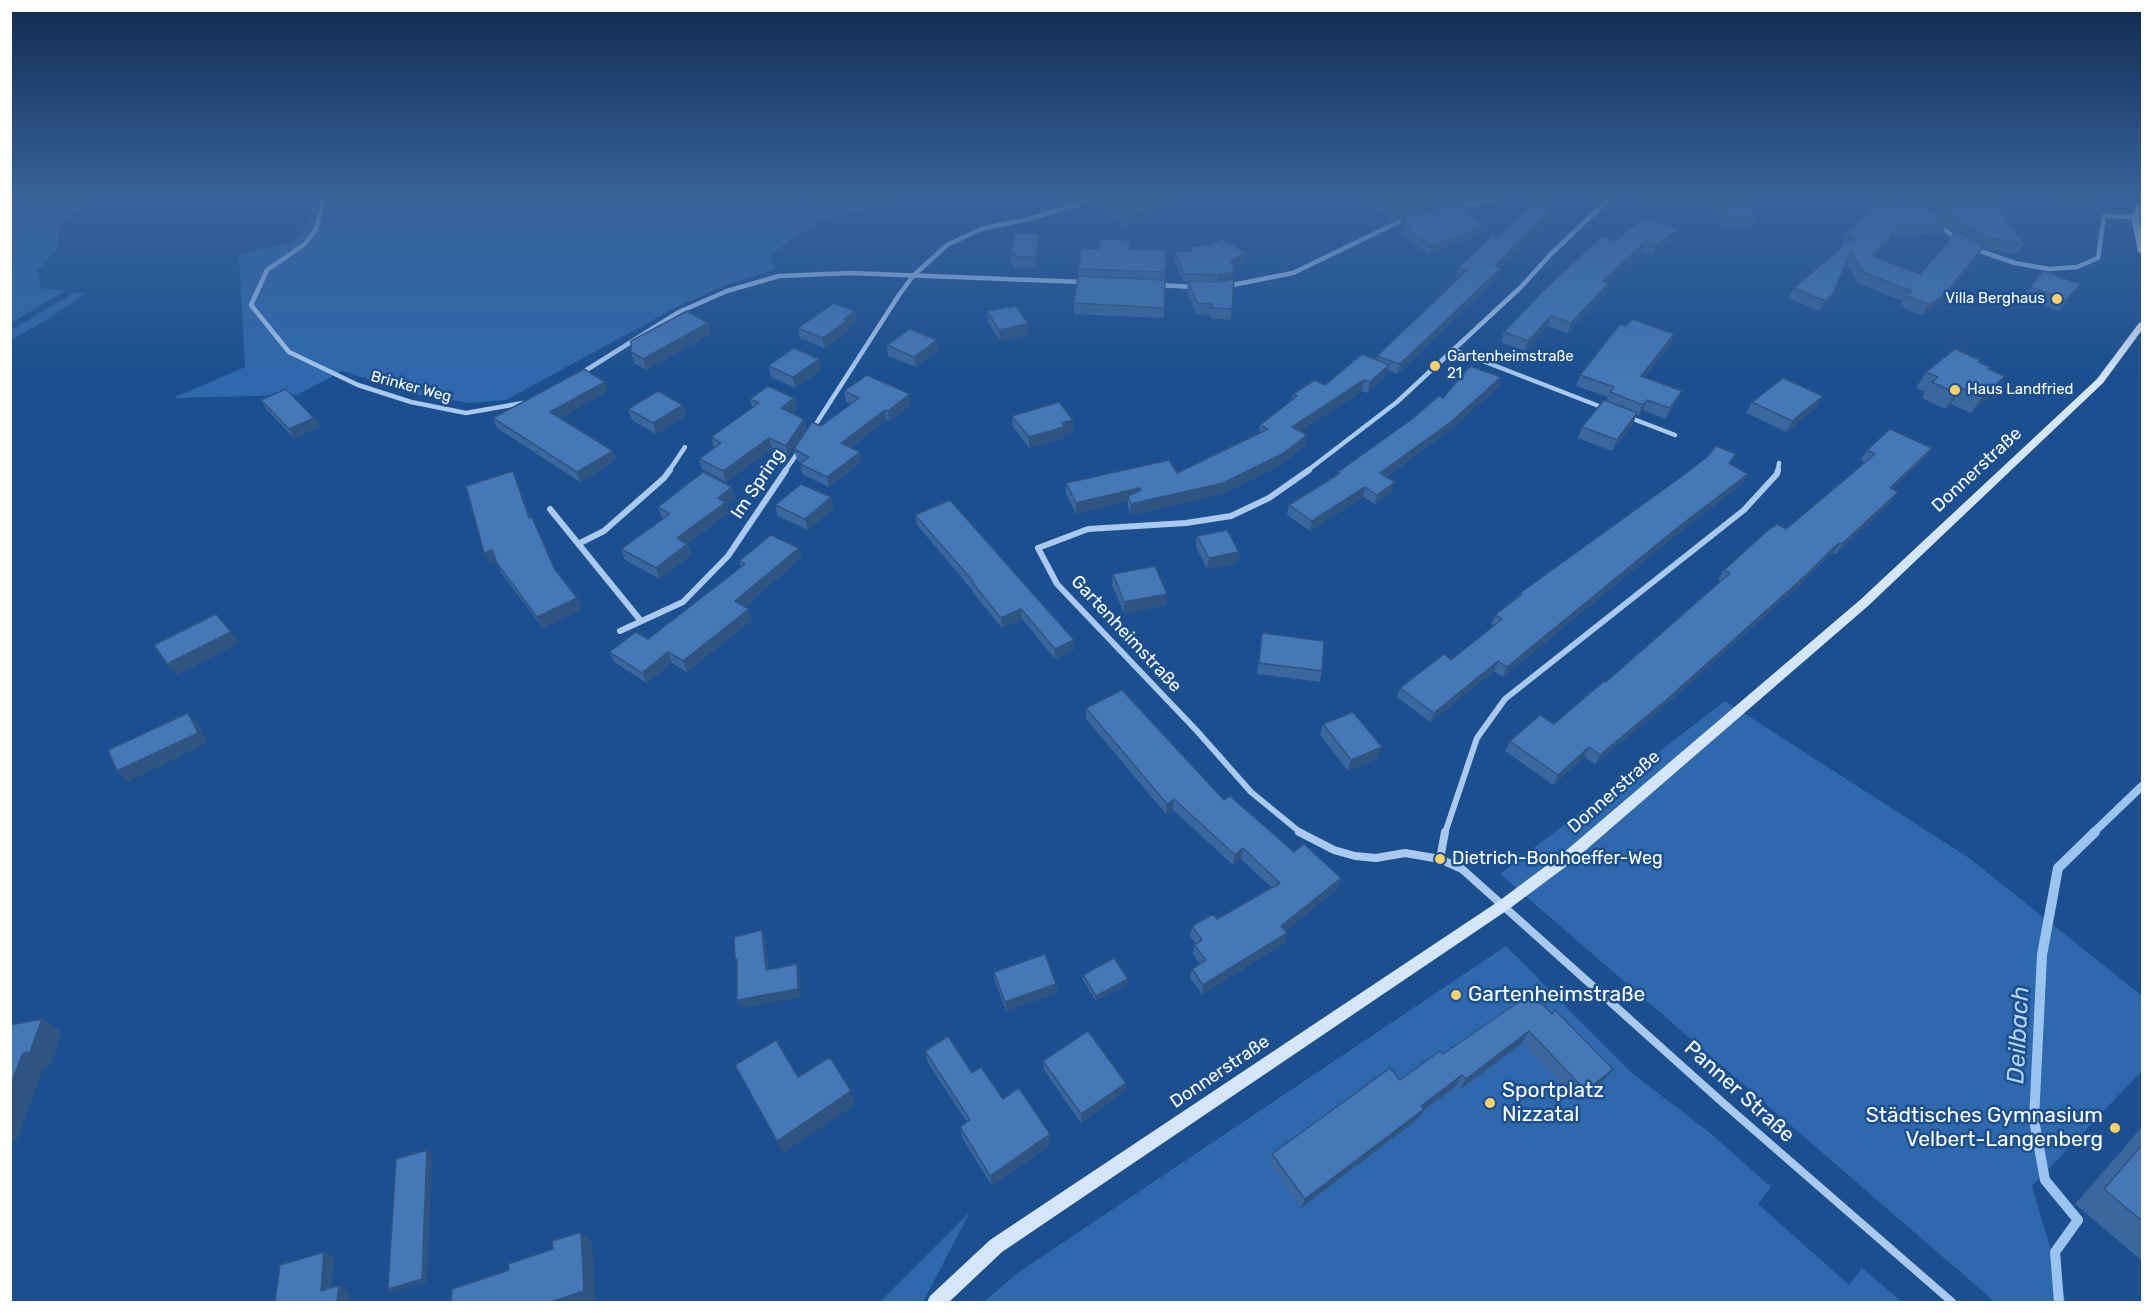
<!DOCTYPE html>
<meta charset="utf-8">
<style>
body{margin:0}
#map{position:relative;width:2153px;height:1313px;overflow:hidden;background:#1b4f8f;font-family:Rubik,sans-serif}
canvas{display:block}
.frame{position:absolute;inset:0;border:12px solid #fff;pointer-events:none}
</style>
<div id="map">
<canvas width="2153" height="1313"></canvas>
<div class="frame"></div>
</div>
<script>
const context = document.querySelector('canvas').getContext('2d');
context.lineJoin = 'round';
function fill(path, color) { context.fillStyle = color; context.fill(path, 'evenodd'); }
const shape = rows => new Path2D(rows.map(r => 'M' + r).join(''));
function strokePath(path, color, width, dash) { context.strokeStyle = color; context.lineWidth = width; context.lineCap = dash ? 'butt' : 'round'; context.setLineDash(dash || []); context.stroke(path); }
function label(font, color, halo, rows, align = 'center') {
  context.font = font + ' Rubik,sans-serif'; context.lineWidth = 5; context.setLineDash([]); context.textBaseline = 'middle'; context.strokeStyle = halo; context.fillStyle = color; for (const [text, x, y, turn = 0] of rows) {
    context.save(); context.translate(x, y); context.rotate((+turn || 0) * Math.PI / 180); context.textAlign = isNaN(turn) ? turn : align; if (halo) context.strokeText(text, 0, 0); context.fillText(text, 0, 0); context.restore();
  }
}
fill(shape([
 [25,197,92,197,59,227,59,246,38,270,41,288,65,291,11,323,11,219],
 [315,197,578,197,581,202,580,197,633,197,627,199,803,197,815,223,770,255,774,270,725,285,677,307,506,400,470,403,418,395,342,371,297,395,173,398,245,367,239,255,292,242,308,223],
 [804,197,909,197,887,205,816,221],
 [75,292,86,293,48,319,11,340,11,330],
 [1725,701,1969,858,2142,996,2142,1071,2032,1186,2066,1302,1995,1302,1500,874],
 [1506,946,1633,1074,1709,1132,1771,1187,1758,1204,1849,1285,1862,1268,1902,1302,984,1302,1016,1274],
 [970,1212,923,1302,880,1302]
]), '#2e69ad');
strokePath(shape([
 [2093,833,2142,786]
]), '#9cc4f0', 8);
strokePath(shape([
 [2059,1302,2055,1252,2078,1220,2045,1180,2034,1120,2042,955,2058,868,2095,832]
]), '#9cc4f0', 10);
strokePath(shape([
 [324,197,316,229,305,244,267,270,251,305,289,352,358,385,411,402,466,413,523,403],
 [1902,197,1921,209],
 [1455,207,1511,197],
 [1940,225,1957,240],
 [1974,249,2015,263,2049,269,2077,267,2098,258,2104,216,2135,217],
 [1159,285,1193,287],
 [1227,286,1293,273,1407,218],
 [1452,349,1604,408],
 [580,374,679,312,727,291,779,276,850,273,1083,282],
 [1628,417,1675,435],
 [812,430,899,295,913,276,947,245,981,229,1028,219,1102,197],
 [669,471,685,447],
 [785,471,799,451],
 [1307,471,1397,402,1521,287,1551,254,1611,197],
 [1778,471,1779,463]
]), '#a9c9ee', 4.5);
strokePath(shape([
 [550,509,641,621],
 [578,544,604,531,664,478,670,470],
 [620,631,683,602,728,556,786,470],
 [1301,833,1251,792,1197,731,1057,584,1038,548,1088,529,1186,523,1231,516,1269,498,1309,470],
 [1445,833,1477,738,1505,699,1744,510,1777,474,1778,470]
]), '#a9c9ee', 6);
strokePath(shape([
 [1299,832,1334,850,1355,856,1376,858,1405,853,1440,859,1462,869,1722,1102,1952,1302],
 [1440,859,1445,832]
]), '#a9c9ee', 8);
fill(shape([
 [2139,201,2142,201,2142,210,2139,217,2142,234,2142,254,2138,252,2131,217,2139,201],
 [2142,322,2142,330,2103,383,1868,606,1572,862,1509,909,1002,1252,949,1302,927,1302,930,1296,990,1240,1499,901,1562,854,1860,600,2097,379,2139,323,2142,322]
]), '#d6e6fa');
fill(shape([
 [1097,197,1180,197,1141,222,1126,227,1097,203],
 [1363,197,1476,197,1448,203,1391,219,1362,200],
 [1648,197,1745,197,1756,218,1751,228,1722,226,1712,206,1641,209,1645,199],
 [1938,197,1941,197,2024,244,2017,254,1983,248,1978,256,1941,301,1928,313,1921,315,1900,306,1903,301,1857,283,1846,261,1827,304,1819,311,1788,298,1794,288,1843,246,1841,245,1846,235,1935,212,1937,208,1934,204],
 [1947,225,1954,232,1956,232,1920,274,1875,257,1893,236,1942,233],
 [2049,197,2105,197,2081,208],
 [1552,211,1549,220,1500,268,1498,277,1397,374,1388,370,1386,375,1367,393,1362,391,1300,431,1305,445,1282,464,1222,494,1130,515,1128,507,1128,501,1076,514,1066,494,1066,483,1177,473,1259,433,1260,425,1291,401,1293,394,1325,385,1376,359,1377,356,1459,278,1456,277,1458,268,1496,238],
 [1401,218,1483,227,1481,235,1429,254,1402,236,1404,228,1400,225],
 [1040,234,1040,245,1035,268,1014,267,1014,263,1011,263,1011,252],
 [1674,238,1652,256,1641,252,1608,282,1609,283,1606,292,1567,333,1548,326,1525,351,1501,342,1504,332,1615,241],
 [1190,247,1245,262,1233,267,1233,279,1231,320,1211,318,1211,315,1196,314,1187,291,1188,282,1184,282,1174,259,1175,251,1190,251],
 [1129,249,1166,250,1164,318,1074,314,1074,303,1079,276,1079,269],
 [2030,287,2074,294,2059,311,2023,298],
 [855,311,857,321,848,328,849,331,824,348,800,338,798,328],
 [987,311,1028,335,1000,341,988,322],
 [711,333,646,370,634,363,631,352],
 [887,345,938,350,916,367,888,356],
 [1670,345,1644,377,1677,402,1665,419,1643,410,1638,416,1636,415,1633,424,1612,451,1578,438,1582,427,1606,401,1608,397,1576,386,1580,375],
 [819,359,821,370,795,388,771,377,768,366],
 [1980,360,1979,362,1990,367,1989,369,2005,376,1994,393,1971,413,1951,404,1945,409,1922,398,1925,392,1916,388,1926,372],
 [1501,377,1498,387,1449,431,1386,477,1395,482,1392,492,1375,504,1363,497,1310,531,1287,515,1289,505,1337,474,1338,472,1443,398],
 [608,391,560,418,613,451,616,460,580,482,497,428,493,418],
 [844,391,911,405,889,421,886,420,851,447,861,462,829,487,802,474,800,464,802,463,797,460,794,449,821,426,851,404,846,402],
 [1823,396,1817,407,1786,432,1746,413,1752,402],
 [794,398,797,409,791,413,804,419,806,429,788,456,772,448,726,482,702,469,699,459,714,448,711,437,752,408,750,399],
 [261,400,314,418,320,427,294,438,266,409],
 [628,409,686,415,656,434,632,420],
 [1012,416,1073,431,1064,434,1064,438,1029,448,1013,427],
 [1932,448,1925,458,1892,489,1898,492,1891,502,1836,554,1833,553,1827,557,1799,586,1660,710,1595,764,1584,757,1553,785,1505,751,1510,741,1554,724,1606,682,1721,581,1718,580,1724,570,1786,529,1865,462,1861,460,1867,450],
 [1731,464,1748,474,1743,483,1672,538,1503,677,1494,671,1430,722,1397,697,1400,688,1451,660,1494,626,1491,624,1495,615,1518,596,1520,593],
 [518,482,530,518,554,569,577,598,582,609,543,628,502,574,496,562,490,564,484,553],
 [732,487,735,498,727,504,729,512,687,544,691,555,660,579,625,560,621,549,663,519,662,518,658,507],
 [831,497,833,508,808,530,778,516,775,505],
 [915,515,1074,640,1074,650,1055,659,1022,619,1002,628,973,593,972,590,917,525],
 [1197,536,1239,552,1238,563,1207,569,1196,547],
 [799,548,801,558,744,607,752,620,687,672,672,663,647,683,614,662,609,652,648,639,741,567,739,561],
 [1113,574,1166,605,1124,613,1112,585],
 [1262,633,1322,671,1320,682,1257,674],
 [1086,708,1224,800,1294,852,1341,878,1338,888,1285,931,1287,933,1285,943,1202,994,1190,978,1192,969,1200,964,1193,954,1194,945,1196,944,1190,936,1192,926,1217,919,1272,888,1241,859,1233,865,1173,810,1166,814,1086,719],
 [1323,724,1378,758,1348,771,1320,735],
 [994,972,1056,984,1057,993,1006,1011,995,981],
 [1083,975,1128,979,1128,984,1096,1001,1083,980],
 [1526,1002,1613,1069,1604,1080,1577,1101,1522,1043,1459,1090,1456,1086,1424,1110,1418,1119,1301,1208,1269,1164,1272,1154,1400,1080],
 [925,1051,972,1073,1003,1099,1050,1134,1050,1145,992,1186,962,1138,960,1127,967,1122,928,1063],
 [1043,1061,1126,1083,1125,1091,1081,1123,1044,1070],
 [2142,1127,2142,1261,2075,1204]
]), '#3a679d');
fill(shape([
 [1165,197,1180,197,1141,222,1126,227,1127,217],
 [1436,197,1476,197,1448,203,1391,219,1393,209],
 [2089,197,2105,197,2081,208],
 [1552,211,1549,220,1492,275,1495,266],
 [1899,226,1893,236,1867,266,1872,256],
 [1483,227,1481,235,1429,254,1431,246],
 [1678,229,1674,238,1652,256,1656,246],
 [1040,234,1040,245,1035,268,1035,257],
 [1645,242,1641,252,1599,290,1603,281],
 [1984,246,1978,256,1941,301,1928,313,1921,315,1928,304],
 [1246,253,1245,262,1230,268,1231,260],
 [1501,268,1498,277,1397,374,1400,364],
 [1234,272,1233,280,1218,283,1218,275],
 [1609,283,1606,292,1567,333,1571,323],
 [2081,284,2074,294,2059,311,2066,300],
 [1833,294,1827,304,1819,311,1825,301],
 [855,311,857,321,848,328,849,331,824,348,822,338,844,319],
 [1551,316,1548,326,1525,351,1528,341],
 [708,323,711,333,646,370,643,359],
 [1028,324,1028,335,1000,341,999,330],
 [1674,334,1670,345,1636,387,1641,376],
 [937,340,938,350,916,367,914,357],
 [819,359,821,370,795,388,793,377],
 [1389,365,1386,375,1367,393,1370,382],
 [2005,376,1994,393,1971,413,1982,397],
 [1501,377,1498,387,1449,431,1377,483,1380,473],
 [1364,380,1362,391,1290,438,1292,427],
 [605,382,608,391,554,422,550,412],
 [1961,388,1951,404,1945,409,1956,393],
 [1682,391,1677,402,1665,419,1670,408],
 [910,394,911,405,889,421,888,411],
 [1823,396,1817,407,1786,432,1792,421],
 [794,398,797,409,783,419,781,408],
 [1647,400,1643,410,1638,416,1643,405],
 [683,405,686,415,656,434,653,423],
 [885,410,886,420,843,453,841,443],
 [1637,413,1633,424,1612,451,1617,440],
 [314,418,320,427,294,438,289,429],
 [804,419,806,429,788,456,786,446],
 [1073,420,1073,431,1064,434,1064,438,1029,448,1029,437,1062,423],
 [1307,435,1305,445,1282,464,1222,494,1130,515,1131,504],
 [769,438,772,448,726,482,723,471],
 [1932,448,1925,458,1883,498,1890,488],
 [613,451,616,460,580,482,577,472],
 [860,452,861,462,829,487,827,477],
 [513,471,518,482,534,529,529,518],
 [1748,474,1743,483,1672,538,1503,677,1507,667,1677,528],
 [1395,482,1392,492,1375,504,1377,495],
 [732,487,735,498,727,504,729,512,680,549,677,538,718,498],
 [1365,487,1363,497,1310,531,1312,521],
 [1139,488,1139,499,1128,496,1128,501,1076,514,1076,503],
 [1898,492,1891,502,1836,554,1842,544],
 [831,497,833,508,808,530,805,519],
 [1840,543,1833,553,1827,557,1799,586,1660,710,1595,764,1600,755,1834,547],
 [687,544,691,555,660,579,656,568],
 [799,548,801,558,738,612,735,601],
 [492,550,497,561,490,564,484,553],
 [1239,552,1238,563,1207,569,1209,558],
 [1167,594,1166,605,1124,613,1124,602],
 [577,598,582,609,543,628,537,617],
 [749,609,752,620,687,672,683,661],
 [1021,609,1022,619,1002,628,1001,618],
 [231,632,239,643,177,675,167,664],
 [1074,640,1074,650,1055,659,1055,649],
 [668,652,672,663,647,683,642,673],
 [1498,661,1494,671,1430,722,1434,713],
 [188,713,198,723,207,743,127,782,117,771],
 [1382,747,1378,758,1348,771,1351,760],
 [1589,747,1584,757,1553,785,1558,775],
 [1174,799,1173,810,1166,814,1167,804],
 [1243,848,1241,859,1233,865,1235,855],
 [1341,878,1338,888,1279,936,1281,926],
 [762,930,765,938,770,978,766,970],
 [1287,933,1285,943,1202,994,1203,985],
 [797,964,800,972,801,997,741,1008,737,1000],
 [1128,979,1128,984,1096,1001,1096,996],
 [1056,984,1057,993,1006,1011,1005,1002],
 [42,1019,62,1032,51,1065,44,1066,17,1140,10,1141,10,1086,23,1053],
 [1529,1031,1522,1043,1459,1090,1466,1079],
 [1613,1069,1604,1080,1577,1101,1586,1091],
 [1462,1075,1456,1086,1424,1110,1418,1119,1301,1208,1305,1199,1421,1106],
 [1126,1083,1125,1091,1081,1123,1081,1114],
 [851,1091,856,1104,783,1153,777,1141],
 [1050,1134,1050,1145,992,1186,990,1176],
 [427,1150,432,1154,427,1282,393,1292,388,1289],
 [581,1232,592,1242,595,1300,589,1302,551,1302],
 [324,1252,334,1258,331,1297,321,1291],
 [339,1285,349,1291,348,1302,337,1302]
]), '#305480');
const building = shape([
 [1101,197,1165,197,1141,213,1127,217,1101,197],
 [1375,197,1436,197,1393,209,1375,197],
 [1648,197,1697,197,1645,199,1648,197],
 [1717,197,1745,197,1756,218,1726,216,1717,197],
 [1941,197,1977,197,1992,198,2024,244,1988,238,1962,225,1964,222,1960,223,1939,204,1945,203,1941,197],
 [1539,198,1552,211,1495,266,1501,268,1400,364,1377,356,1466,271,1458,268,1493,235,1496,238,1539,198],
 [1459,203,1483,227,1431,246,1404,228,1413,225,1401,218,1459,203],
 [1925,204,1948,223,1899,226,1872,256,1920,274,1957,231,1984,246,1947,291,1934,302,1928,304,1906,296,1911,291,1863,272,1851,250,1833,294,1825,301,1794,288,1854,237,1846,235,1872,207,1925,204],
 [1645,217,1678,229,1656,246,1645,242,1603,281,1609,283,1571,323,1551,316,1528,341,1504,332,1543,291,1602,236,1615,241,1645,217],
 [1015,233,1040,234,1035,257,1014,256,1015,252,1011,252,1015,233],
 [1100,239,1130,240,1129,249,1166,250,1165,272,1079,269,1081,248,1099,249,1100,239],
 [1222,239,1246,253,1231,260,1234,272,1218,275,1184,274,1175,251,1193,251,1190,247,1210,245,1222,239],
 [2043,271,2081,284,2066,300,2030,287,2043,271],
 [1078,276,1165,280,1164,308,1074,303,1078,276],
 [1234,279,1232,309,1212,308,1212,304,1197,303,1188,281,1219,282,1234,279],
 [834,303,855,311,844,319,847,321,822,338,798,328,834,303],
 [1016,306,1028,324,999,330,987,311,1016,306],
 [687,311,708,323,643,359,631,352,631,341,687,311],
 [1632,319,1674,334,1641,376,1682,391,1670,408,1647,400,1643,405,1610,392,1614,387,1580,375,1620,324,1626,326,1632,319],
 [910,329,937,340,914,357,887,345,910,329],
 [794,348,819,359,793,377,768,366,794,348],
 [1955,349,1980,360,1978,362,1990,367,1988,369,2005,376,1982,397,1961,388,1956,393,1932,382,1938,377,1926,372,1955,349],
 [1362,354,1389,365,1370,382,1364,380,1292,427,1307,435,1284,453,1223,483,1131,504,1128,496,1141,490,1139,488,1076,503,1066,483,1169,460,1177,473,1268,429,1260,425,1297,396,1293,394,1315,380,1325,385,1362,354],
 [1470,366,1501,377,1452,421,1380,473,1395,482,1377,495,1365,487,1312,521,1289,505,1340,473,1338,472,1412,419,1439,396,1443,398,1470,366],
 [584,369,605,382,550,412,613,451,577,472,493,418,584,369],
 [867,375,910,394,888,411,885,410,841,443,860,452,827,477,800,464,809,457,794,449,812,422,821,426,859,398,844,391,867,375],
 [1783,378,1823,396,1792,421,1752,402,1783,378],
 [768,386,794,398,781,408,804,419,786,446,769,438,723,471,699,459,721,443,711,437,759,403,750,399,768,386],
 [286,389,314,418,289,429,261,400,286,389],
 [658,391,683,405,653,423,628,409,658,391],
 [1604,400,1637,413,1617,440,1582,427,1604,400],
 [1059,402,1073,420,1062,423,1064,427,1029,437,1012,416,1059,402],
 [1890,429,1932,448,1890,488,1898,492,1842,544,1840,543,1834,547,1805,576,1665,701,1600,755,1589,747,1558,775,1510,741,1540,715,1554,724,1604,681,1606,682,1730,573,1724,570,1766,532,1777,524,1786,529,1875,454,1867,450,1890,429],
 [1716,446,1736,454,1729,463,1748,474,1677,528,1507,667,1498,661,1434,713,1400,688,1444,654,1451,660,1502,619,1495,615,1522,594,1520,593,1685,474,1707,457,1716,446],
 [513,471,529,518,532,517,554,568,577,598,537,617,497,563,492,550,484,553,466,486,513,471],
 [703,472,732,487,718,498,726,502,677,538,687,544,656,568,621,549,670,514,658,507,703,472],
 [801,484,831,497,805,519,775,505,801,484],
 [950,500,1074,640,1055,649,1021,609,1001,618,972,582,973,581,915,515,950,500],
 [1227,530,1239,552,1209,558,1197,536,1227,530],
 [771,535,799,548,735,601,749,609,683,661,668,652,642,673,609,652,636,632,648,639,745,564,739,561,771,535],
 [1155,566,1167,594,1124,602,1113,574,1155,566],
 [216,614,231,632,167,664,154,645,216,614],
 [1262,633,1324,641,1322,671,1259,663,1262,633],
 [1122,690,1224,800,1230,796,1294,852,1304,844,1341,878,1281,926,1287,933,1203,985,1192,969,1206,960,1194,945,1202,940,1192,926,1213,914,1217,919,1280,883,1243,848,1235,855,1174,799,1167,804,1086,708,1122,690],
 [1353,712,1382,747,1351,760,1323,724,1353,712],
 [188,713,198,733,117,771,108,750,188,713],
 [762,930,766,970,797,964,798,989,737,1000,737,959,735,960,734,937,762,930],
 [1045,954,1056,984,1005,1002,994,972,1045,954],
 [1114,958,1128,979,1096,996,1083,975,1114,958],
 [1534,996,1552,1014,1555,1010,1613,1069,1586,1091,1529,1031,1466,1079,1462,1075,1421,1106,1424,1109,1305,1199,1272,1154,1390,1068,1400,1080,1440,1051,1443,1054,1523,999,1526,1002,1534,996],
 [42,1019,30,1052,23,1053,10,1086,10,1025,42,1019],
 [1088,1031,1126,1083,1081,1114,1043,1061,1088,1031],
 [948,1036,972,1073,981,1067,1003,1099,1019,1088,1050,1134,990,1176,960,1127,970,1120,925,1051,948,1036],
 [776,1040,798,1077,830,1057,851,1091,777,1141,735,1065,776,1040],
 [2142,1145,2142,1221,2104,1189,2142,1145],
 [427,1150,422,1279,388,1289,396,1159,427,1150],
 [581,1232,584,1291,551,1302,451,1302,452,1289,509,1270,508,1264,553,1249,552,1241,581,1232],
 [324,1252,321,1291,339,1285,337,1302,275,1302,280,1265,324,1252]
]);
fill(building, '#4478b7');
strokePath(building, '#305480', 1.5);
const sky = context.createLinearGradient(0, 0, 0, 381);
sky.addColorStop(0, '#0f2b4f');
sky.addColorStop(0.52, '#39639b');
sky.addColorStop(1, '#39639b00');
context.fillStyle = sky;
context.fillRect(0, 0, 2153, 381);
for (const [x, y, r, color] of [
 [2057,299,6,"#ffd166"],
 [1435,366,6,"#ffd166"],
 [1955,390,6,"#ffd166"],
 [1440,859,6,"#ffd166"],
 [1456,995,6,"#ffd166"],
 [1490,1103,6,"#ffd166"],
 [2115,1128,6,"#ffd166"]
]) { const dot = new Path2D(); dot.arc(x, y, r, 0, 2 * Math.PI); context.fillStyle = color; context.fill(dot); strokePath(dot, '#1b4f8f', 2); }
label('15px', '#fff', '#1b4f8f', [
 ["Villa Berghaus",2045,299,"right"],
 ["Gartenheimstraße",1447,357],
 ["21",1447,374],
 ["Haus Landfried",1967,390]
], 'left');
label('15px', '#fff', '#1b4f8f', [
 ["Brinker Weg",411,387,15]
]);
label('18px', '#fff', '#1b4f8f', [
 ["Donnerstraße",1977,470,-43],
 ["Im Spring",758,484,-56],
 ["Gartenheimstraße",1126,634,47],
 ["Donnerstraße",1614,792,-41],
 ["Donnerstraße",1220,1072,-34]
]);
label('18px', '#fff', '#1b4f8f', [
 ["Dietrich-Bonhoeffer-Weg",1452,859]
], 'left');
label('21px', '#fff', '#1b4f8f', [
 ["Gartenheimstraße",1468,995],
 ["Sportplatz",1502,1091],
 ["Nizzatal",1502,1115],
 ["Städtisches Gymnasium",2103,1116,"right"],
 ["Velbert-Langenberg",2103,1140,"right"]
], 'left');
label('21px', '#fff', '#1b4f8f', [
 ["Panner Straße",1739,1092,42]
]);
label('italic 24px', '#b5d3f5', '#1b4f8f', [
 ["Deilbach",2019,1035,-87]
]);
</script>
